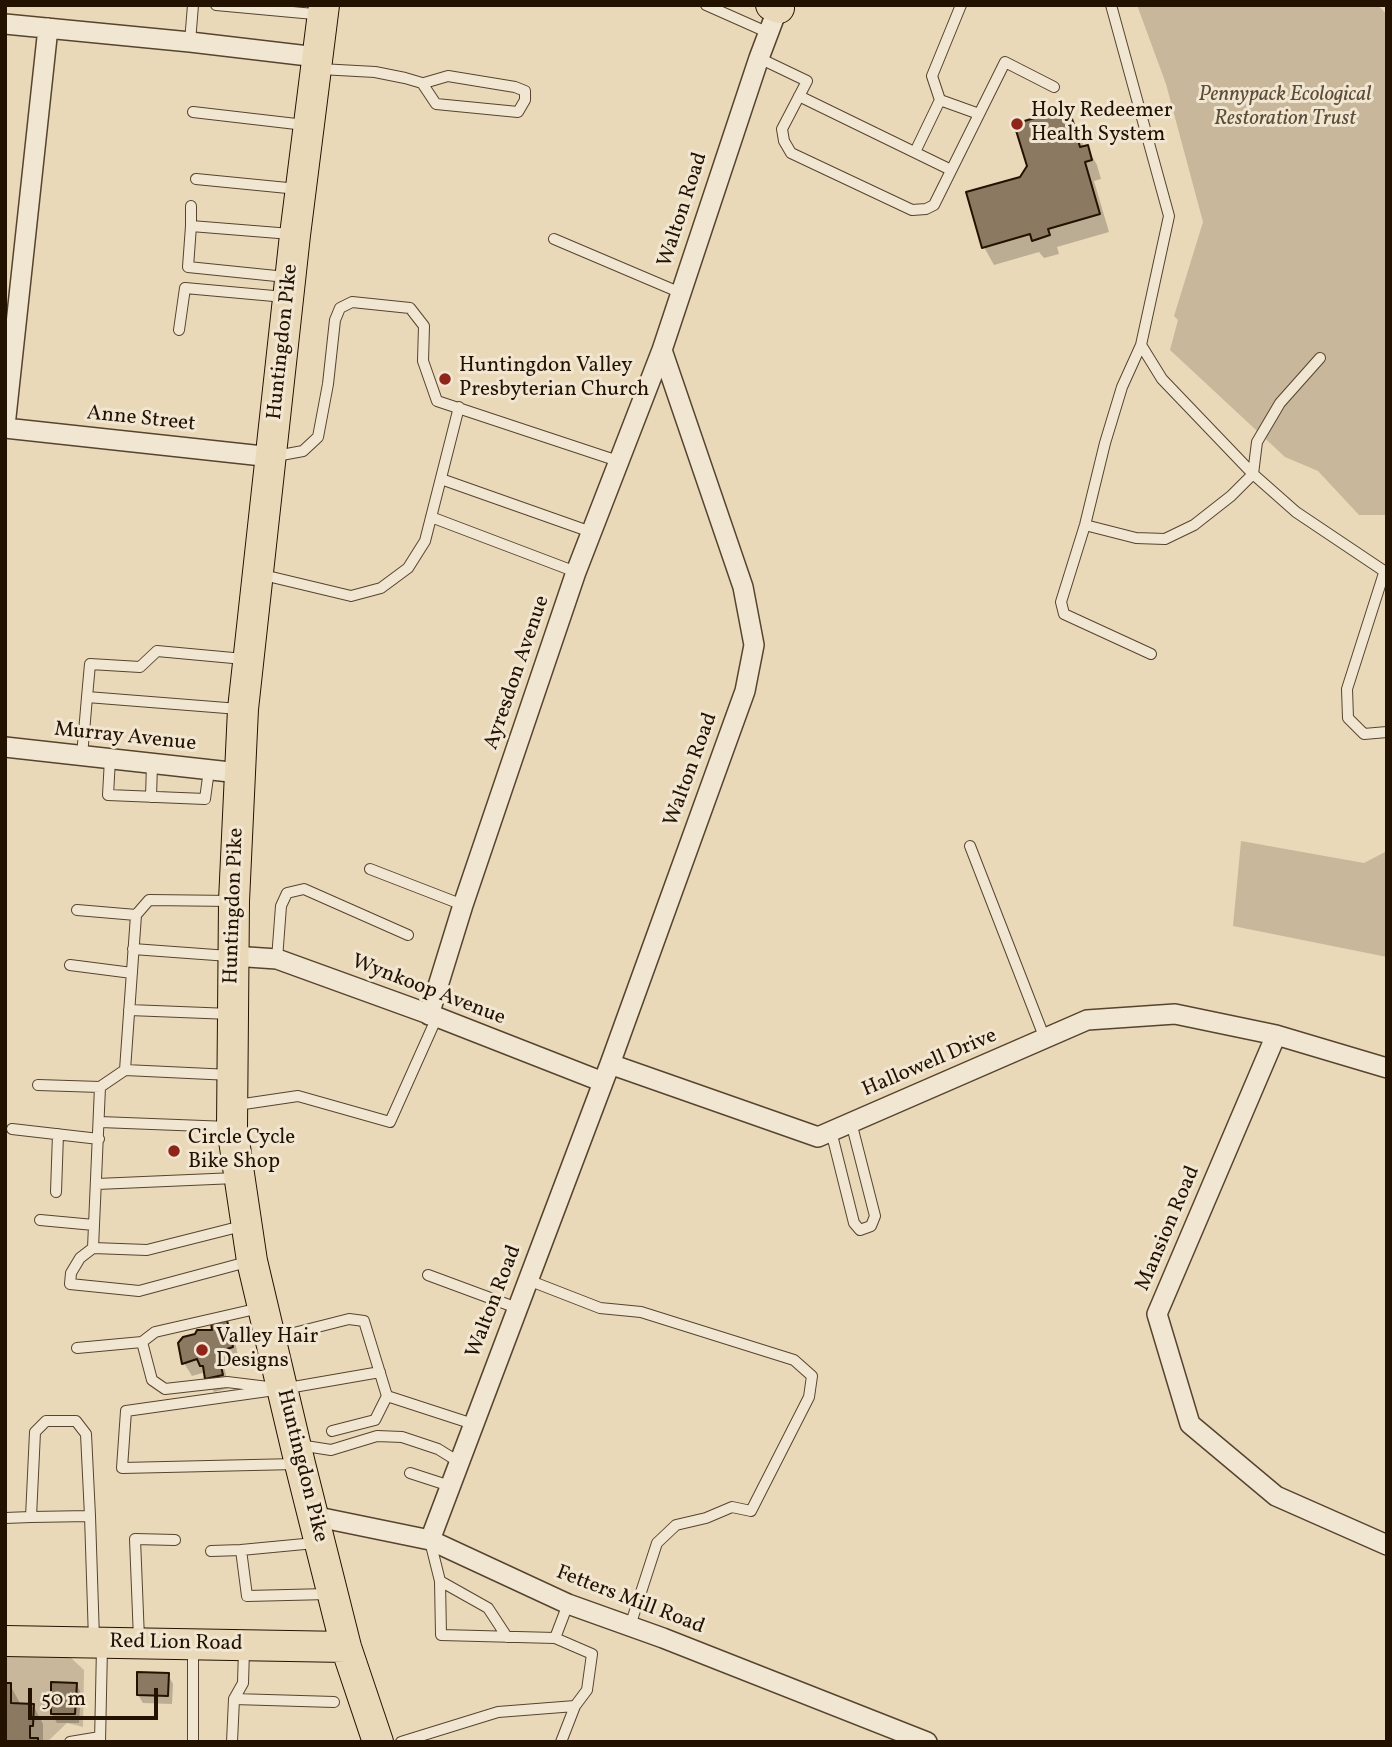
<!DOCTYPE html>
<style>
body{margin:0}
#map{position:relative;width:1392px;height:1747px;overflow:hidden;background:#ead9b9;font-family:Vollkorn,serif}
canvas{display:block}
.frame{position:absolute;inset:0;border:7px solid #241201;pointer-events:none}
.scale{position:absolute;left:28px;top:1688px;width:130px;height:32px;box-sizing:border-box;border:4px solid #241201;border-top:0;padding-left:9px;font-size:21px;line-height:24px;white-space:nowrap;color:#241201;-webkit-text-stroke:5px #f1e6d2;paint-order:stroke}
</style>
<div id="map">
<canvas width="1392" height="1747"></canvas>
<div class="frame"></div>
<div class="scale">50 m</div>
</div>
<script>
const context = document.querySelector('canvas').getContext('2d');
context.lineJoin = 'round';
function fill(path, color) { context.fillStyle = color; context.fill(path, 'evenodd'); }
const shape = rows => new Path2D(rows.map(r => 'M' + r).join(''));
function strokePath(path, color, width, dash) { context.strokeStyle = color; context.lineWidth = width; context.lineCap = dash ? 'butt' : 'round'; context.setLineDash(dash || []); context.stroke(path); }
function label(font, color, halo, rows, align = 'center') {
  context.font = font + ' Vollkorn,serif'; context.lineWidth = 6; context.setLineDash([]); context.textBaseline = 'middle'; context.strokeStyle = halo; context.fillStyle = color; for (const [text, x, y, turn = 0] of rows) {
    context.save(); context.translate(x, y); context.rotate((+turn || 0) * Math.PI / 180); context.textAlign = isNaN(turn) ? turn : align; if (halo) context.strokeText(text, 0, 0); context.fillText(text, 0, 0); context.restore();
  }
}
fill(shape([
 [1137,5,1378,5,1387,15,1387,515,1359,515,1318,471,1285,457,1170,350,1178,320,1174,316,1203,222,1166,84],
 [1241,841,1364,863,1387,851,1387,957,1233,926],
 [5,1655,71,1658,84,1670,83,1727,67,1723,47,1742,38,1742,38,1738,30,1738,30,1726,33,1726,34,1704,11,1703,11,1683,5,1683]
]), '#c8b79a');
fill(shape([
 [1068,110,1078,128,1084,147,1087,147,1097,165,1101,179,1094,181,1109,232,1057,247,1059,254,1044,258,1039,252,994,265,984,247,1022,178],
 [226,1322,234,1336,239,1361,224,1366,229,1388,214,1392,207,1379,206,1372,192,1376,184,1363,213,1332],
 [168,1675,173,1684,172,1704,143,1703,138,1695],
 [52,1684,76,1684,81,1693,79,1723,57,1723,52,1714],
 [10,1685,21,1705,33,1705,43,1724,43,1742,5,1742]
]), '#0003');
const building = shape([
 [1069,108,1080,147,1088,145,1092,160,1085,162,1100,214,1048,229,1050,235,1032,241,1030,234,982,248,966,192,1020,177,1027,166,1014,124,1069,108],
 [227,1320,233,1347,218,1352,223,1375,205,1379,203,1366,200,1366,197,1359,182,1364,178,1343,183,1337,195,1334,197,1330,212,1330,211,1323,227,1320],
 [137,1672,169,1673,168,1696,137,1695,137,1672],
 [51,1682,77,1683,75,1714,51,1714,51,1682],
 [5,1683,11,1683,11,1703,34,1704,33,1726,30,1726,30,1738,38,1738,38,1742,5,1742,5,1683]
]);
fill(building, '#8b7961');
strokePath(building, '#241201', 2);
const service = shape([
 [216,5,314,14],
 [706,5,769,33],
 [961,5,932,76,940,100,979,114],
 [1111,5,1169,216,1141,345,1122,387,1105,443,1085,525,1061,602,1064,614,1151,654],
 [190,42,193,5],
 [759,58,807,81,782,129,784,141,791,153,912,210,926,209,934,205,1005,62,1054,87],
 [320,69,375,72,405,78,422,83,424,83,448,76,515,87,525,91,525,100,518,112,436,104,422,83],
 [799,96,951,170],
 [193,112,305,125],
 [915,152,940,100],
 [196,179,298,189],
 [191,226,191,206],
 [554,239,681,293],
 [286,277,188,267,191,226,291,234],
 [179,330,185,288,285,297],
 [1141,345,1162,379,1253,474,1296,512,1387,573],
 [276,456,303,451,318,437,328,384,335,320,340,308,352,302,410,308,424,326,423,361,437,401,618,461],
 [441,479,591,532],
 [431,517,576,572],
 [1085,525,1136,538,1165,539,1194,525,1231,496,1253,474,1257,442,1280,403,1320,358],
 [1384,573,1347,689,1348,718,1364,734,1387,732],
 [259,574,351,596,381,588,408,568,425,541,459,407],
 [87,697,90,664,140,667,157,651,244,659],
 [82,756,87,697,239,709],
 [110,759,108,795,205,799,209,770],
 [151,797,152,764],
 [970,846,1045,1039],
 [370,869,463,905],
 [77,910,136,915],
 [133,949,229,956],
 [277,959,281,906,287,893,304,889,408,935],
 [70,965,132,973],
 [129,1010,231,1014],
 [125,1070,136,915,149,900,232,901],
 [38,1085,100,1087,125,1070,231,1075],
 [100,1087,93,1248,147,1250,242,1226],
 [237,1105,298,1096,390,1122,437,1017],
 [100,1122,229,1127],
 [12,1129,99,1139],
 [831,1131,854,1223,860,1230,871,1226,875,1216,851,1122],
 [97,1184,236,1178],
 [56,1192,58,1134],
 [40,1220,94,1225],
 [93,1248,80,1258,71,1273,70,1284,139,1291,247,1262],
 [428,1275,517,1308],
 [528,1280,600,1308,641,1312,794,1360,812,1376,809,1397,751,1511,732,1507,706,1518,676,1525,657,1543,630,1626],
 [260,1308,155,1332,142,1342,152,1380,165,1389,227,1382,268,1387],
 [274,1338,349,1319,364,1321,387,1396],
 [77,1348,142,1342],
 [332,1431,375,1420,387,1396,473,1424],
 [299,1445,331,1450,377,1436,402,1437,438,1449,459,1462],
 [296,1464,122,1468,126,1411,282,1389,380,1372],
 [410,1473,450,1486],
 [90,1516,31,1517,35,1432,46,1421,76,1421,86,1434,90,1516,94,1639],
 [5,1518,31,1517],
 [430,1541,440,1581,441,1635,555,1638],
 [315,1543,241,1550,247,1596,328,1594],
 [211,1551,241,1550],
 [440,1581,488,1608,507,1637],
 [139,1639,135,1539,175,1540],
 [193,1648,193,1742],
 [234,1699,334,1702],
 [70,1742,100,1737],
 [100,1742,102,1647],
 [232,1742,234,1699,243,1683,244,1650],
 [401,1742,498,1712,575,1706,587,1690,592,1654,555,1638,568,1604],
 [561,1742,575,1706]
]);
const minor = shape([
 [5,24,190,42,317,57],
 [5,426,48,28],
 [5,428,272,457],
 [5,747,239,773],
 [233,956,277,959,437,1017,603,1082],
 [429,1015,463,905,576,572,662,350],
 [1276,1035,1157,1314,1190,1424,1276,1496,1387,1545],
 [610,1064,818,1137,1087,1020,1175,1014,1276,1035,1387,1068],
 [313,1516,430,1540,568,1604,663,1638,927,1742],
 [430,1540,610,1064,745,691,754,645,743,587,662,350,759,58,779,5]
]);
const primary = shape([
 [324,5,295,235,243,709,234,901,232,1127,252,1261,300,1464,346,1647,378,1742],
 [771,5,779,8],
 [5,1641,346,1647]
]);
strokePath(service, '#56442f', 12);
strokePath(minor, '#56442f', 22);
strokePath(primary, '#241201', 32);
strokePath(service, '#f1e6d2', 10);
strokePath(minor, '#f1e6d2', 19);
strokePath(primary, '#ead9b9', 30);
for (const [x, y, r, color] of [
 [1017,124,7,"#8f2418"],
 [445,379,7,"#8f2418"],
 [174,1151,7,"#8f2418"],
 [202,1350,7,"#8f2418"]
]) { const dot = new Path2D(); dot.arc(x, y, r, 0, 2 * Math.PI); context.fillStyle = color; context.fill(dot); strokePath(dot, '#f1e6d2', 2.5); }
label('italic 21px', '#5d4c37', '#f1e6d2', [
 ["Pennypack Ecological",1285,96],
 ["Restoration Trust",1285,120]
]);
label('21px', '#241201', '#f1e6d2', [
 ["Holy Redeemer",1031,112],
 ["Health System",1031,136],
 ["Huntingdon Valley",459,367],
 ["Presbyterian Church",459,391],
 ["Circle Cycle",188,1139],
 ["Bike Shop",188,1163],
 ["Valley Hair",216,1338],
 ["Designs",216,1362]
], 'left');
label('21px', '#241201', '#f1e6d2', [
 ["Walton Road",684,210,-72],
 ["Huntingdon Pike",284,342,-84],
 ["Anne Street",141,420,6],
 ["Ayresdon Avenue",518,673,-71],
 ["Murray Avenue",125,738,6],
 ["Walton Road",692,770,-70],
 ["Huntingdon Pike",235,906,-88],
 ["Wynkoop Avenue",428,991,21],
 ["Hallowell Drive",930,1064,-23],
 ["Mansion Road",1169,1229,-67],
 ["Walton Road",495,1302,-69],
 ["Huntingdon Pike",301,1466,76],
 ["Fetters Mill Road",630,1601,21],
 ["Red Lion Road",176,1644,1]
]);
</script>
